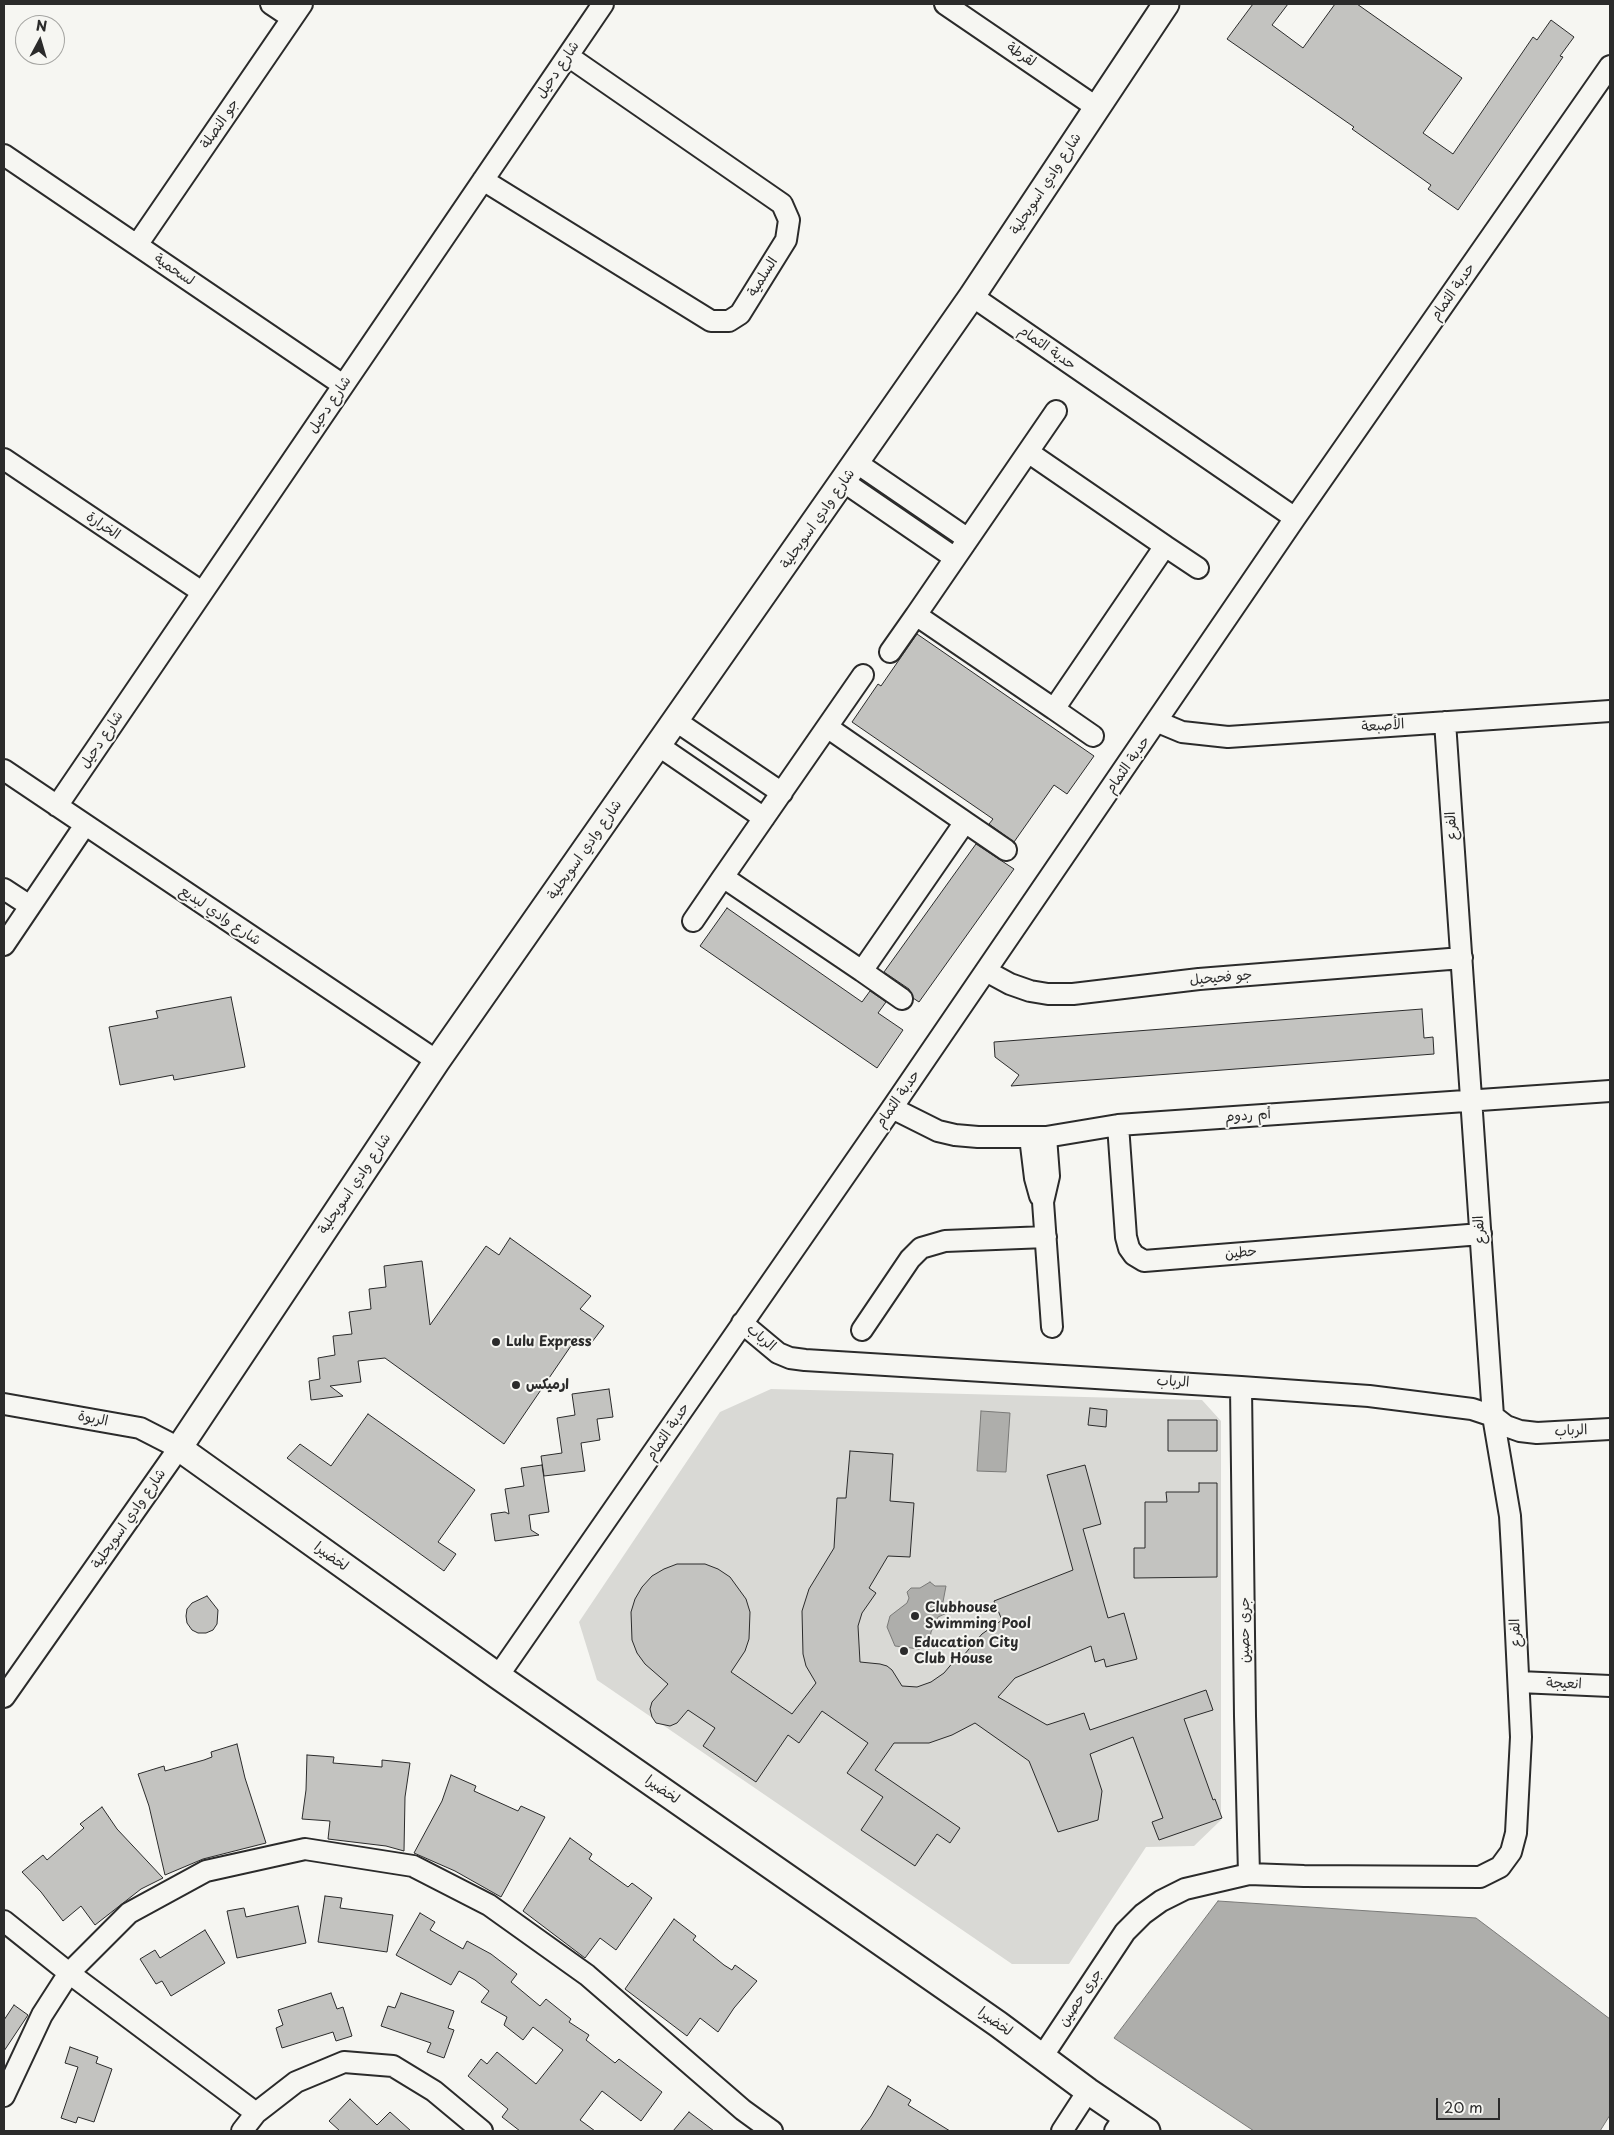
<!DOCTYPE html>
<meta charset="utf-8">
<style>
body{margin:0}
#map{position:relative;width:1614px;height:2135px;overflow:hidden;background:#f6f6f2;font-family:"Playpen Sans",sans-serif}
canvas{display:block}
.frame{position:absolute;inset:0;border:5px solid #2b2b2b;pointer-events:none}
.north{position:absolute;left:15px;top:15px;width:50px;height:50px;box-sizing:border-box;background:#f6f6f2;border:1px solid #a5a5a2;border-radius:50%;rotate:6deg;font-size:14px;font-weight:700;line-height:20px;text-align:center;color:#2b2b2b}
.north::after{content:'';display:block;margin:auto;width:18px;height:22px;background:#2b2b2b;clip-path:polygon(50% 0,100% 100%,50% 72%,0 100%)}
.scale{position:absolute;left:1436px;top:2098px;width:64px;height:22px;box-sizing:border-box;border:2px solid #2b2b2b;border-top:0;padding-left:6px;font-size:15px;line-height:18px;white-space:nowrap;color:#2b2b2b;-webkit-text-stroke:4px #f6f6f2;paint-order:stroke}
</style>
<div id="map">
<canvas width="1614" height="2135"></canvas>
<div class="frame"></div>
<div class="north">N</div>
<div class="scale">20 m</div>
</div>
<script>
const context = document.querySelector('canvas').getContext('2d');
context.lineJoin = 'round';
function fill(path, color) { context.fillStyle = color; context.fill(path, 'evenodd'); }
const shape = rows => new Path2D(rows.map(r => 'M' + r).join(''));
function strokePath(path, color, width, dash) { context.strokeStyle = color; context.lineWidth = width; context.lineCap = dash ? 'butt' : 'round'; context.setLineDash(dash || []); context.stroke(path); }
function label(font, color, halo, rows, align = 'center') {
  context.font = font + ' "Playpen Sans","Playpen Sans Arabic",sans-serif'; context.lineWidth = 4; context.setLineDash([]); context.textBaseline = 'middle'; context.strokeStyle = halo; context.fillStyle = color; for (const [text, x, y, turn = 0] of rows) {
    context.save(); context.translate(x, y); context.rotate((+turn || 0) * Math.PI / 180); context.textAlign = isNaN(turn) ? turn : align; if (halo) context.strokeText(text, 0, 0); context.fillText(text, 0, 0); context.restore();
  }
}
fill(shape([
 [771,1389,1202,1400,1221,1421,1221,1820,1194,1846,1146,1847,1069,1964,1012,1964,597,1680,579,1622,720,1412]
]), '#d9d9d5');
const water = shape([
 [981,1411,1010,1413,1006,1472,977,1471,981,1411],
 [930,1582,935,1586,946,1586,942,1607,947,1613,938,1617,931,1632,930,1640,926,1646,919,1649,895,1646,887,1627,890,1616,907,1603,909,1598,907,1592,911,1588,920,1588,930,1582],
 [1218,1901,1476,1918,1610,2019,1610,2115,1600,2131,1254,2131,1114,2038,1218,1901]
]);
fill(water, '#aeaeab');
strokePath(water, '#7a7a78', 1);
const building = shape([
 [1253,4,1288,4,1272,25,1303,48,1335,4,1357,4,1462,78,1423,133,1453,154,1533,37,1537,40,1551,20,1574,37,1560,56,1563,57,1458,210,1428,189,1431,185,1352,129,1354,127,1227,39,1253,4],
 [917,634,1094,756,1067,794,1054,785,1014,842,989,824,993,819,852,722,878,684,881,686,917,634],
 [976,844,1014,869,919,1002,913,998,909,989,884,972,976,844],
 [727,908,862,1002,870,991,886,1002,878,1013,903,1030,877,1068,700,946,727,908],
 [231,997,245,1067,174,1080,173,1075,120,1085,109,1027,158,1018,156,1011,231,997],
 [1422,1009,1424,1038,1433,1037,1434,1054,1011,1086,1019,1075,995,1057,994,1042,1422,1009],
 [510,1238,591,1296,580,1309,604,1326,589,1346,577,1337,504,1444,385,1358,358,1361,361,1382,330,1386,343,1396,311,1400,309,1381,320,1379,318,1358,335,1355,333,1336,352,1334,349,1312,371,1309,369,1289,386,1287,384,1266,422,1261,430,1325,486,1246,499,1255,510,1238],
 [609,1389,613,1417,597,1419,600,1440,581,1443,585,1471,544,1476,541,1456,562,1453,557,1418,575,1415,572,1394,609,1389],
 [1090,1408,1107,1410,1106,1427,1088,1425,1090,1408],
 [368,1414,475,1490,438,1542,456,1554,444,1571,287,1458,300,1444,331,1466,368,1414],
 [1168,1420,1217,1420,1217,1451,1168,1451,1168,1420],
 [850,1451,893,1454,890,1501,914,1503,910,1557,888,1556,869,1588,876,1593,862,1613,858,1626,860,1662,880,1664,887,1666,892,1670,902,1686,917,1687,931,1682,944,1673,960,1654,963,1656,982,1634,1002,1620,994,1601,1073,1570,1047,1475,1085,1465,1101,1524,1083,1529,1108,1618,1124,1613,1137,1659,1106,1667,1104,1659,1095,1662,1091,1646,1015,1678,998,1697,1047,1725,1084,1713,1090,1730,1206,1690,1213,1710,1184,1719,1213,1800,1215,1799,1222,1818,1159,1840,1152,1822,1163,1818,1133,1737,1090,1754,1102,1791,1098,1820,1058,1832,1029,1761,975,1723,952,1735,929,1743,894,1743,875,1770,960,1828,950,1843,937,1834,915,1866,861,1830,883,1797,847,1773,868,1743,822,1711,799,1743,788,1735,756,1782,703,1746,715,1728,688,1710,677,1723,670,1726,656,1723,652,1717,650,1709,652,1702,668,1684,645,1664,637,1653,632,1640,631,1612,635,1599,642,1587,652,1576,664,1569,677,1564,705,1564,718,1569,730,1577,746,1599,750,1612,749,1639,745,1651,731,1672,792,1714,816,1683,806,1666,803,1654,802,1611,809,1589,834,1548,837,1498,846,1498,850,1451],
 [542,1465,549,1512,529,1515,531,1530,539,1535,495,1541,491,1514,505,1512,509,1514,505,1489,524,1486,521,1468,542,1465],
 [1199,1483,1217,1483,1217,1577,1134,1578,1134,1548,1145,1548,1145,1502,1167,1502,1166,1492,1199,1492,1199,1483],
 [207,1596,218,1610,217,1624,213,1630,206,1633,198,1633,192,1630,187,1623,186,1616,187,1609,192,1603,207,1596],
 [237,1744,245,1778,266,1843,203,1859,165,1875,149,1806,138,1774,164,1766,165,1771,204,1760,212,1757,211,1752,237,1744],
 [307,1755,334,1757,333,1763,382,1767,382,1760,410,1763,405,1797,404,1851,386,1846,328,1839,330,1821,302,1819,306,1790,307,1755],
 [451,1775,476,1786,474,1791,518,1811,521,1806,545,1817,501,1897,455,1871,414,1853,442,1801,451,1775],
 [102,1807,117,1829,163,1878,141,1889,95,1925,81,1906,63,1921,41,1892,22,1872,43,1855,47,1860,84,1828,80,1824,102,1807],
 [570,1838,592,1854,589,1859,628,1887,632,1883,652,1898,616,1950,600,1938,585,1958,523,1911,570,1838],
 [325,1896,342,1898,340,1908,393,1915,387,1952,318,1942,325,1896],
 [298,1906,306,1943,237,1958,227,1911,244,1908,246,1917,298,1906],
 [420,1913,435,1922,430,1930,463,1949,467,1941,491,1954,517,1974,511,1982,540,2006,546,1999,571,2019,569,2022,589,2035,586,2040,615,2063,619,2059,662,2092,641,2121,602,2091,580,2120,595,2131,520,2131,502,2117,508,2109,468,2076,481,2059,487,2064,497,2052,536,2084,563,2050,533,2027,523,2040,504,2025,507,2017,481,2002,489,1991,475,1980,459,1971,451,1985,396,1955,420,1913],
 [674,1919,696,1936,693,1940,724,1965,732,1970,735,1965,757,1981,734,2008,718,2032,700,2018,687,2036,625,1989,674,1919],
 [205,1930,225,1963,171,1996,162,1981,156,1984,140,1959,155,1950,160,1958,205,1930],
 [331,1993,337,2009,343,2007,352,2036,336,2041,333,2032,282,2048,276,2028,283,2025,278,2010,331,1993],
 [401,1993,454,2011,448,2028,454,2030,444,2058,427,2052,431,2043,381,2026,388,2006,395,2008,401,1993],
 [14,2005,28,2015,4,2051,4,2020,14,2005],
 [70,2047,98,2057,96,2063,112,2069,94,2122,78,2117,76,2123,61,2118,78,2067,65,2063,70,2047],
 [888,2086,911,2100,908,2105,950,2131,860,2131,871,2116,888,2086],
 [350,2099,377,2125,390,2112,411,2131,340,2131,329,2121,350,2099],
 [689,2112,714,2131,673,2131,689,2112]
]);
fill(building, '#c3c3c0');
strokePath(building, '#2b2b2b', 1);
const minor = shape([
 [271,4,292,18],
 [945,4,1096,107],
 [4,155,343,385],
 [483,180,711,321,729,321,740,314,786,240,789,220,782,204,568,56],
 [137,245,302,4],
 [972,296,1295,518],
 [1028,452,1165,546,1054,709,916,615,1056,411],
 [4,459,202,592],
 [857,463,968,539],
 [844,482,955,558],
 [1165,546,1198,568],
 [890,652,916,615],
 [1054,709,1093,736],
 [676,721,782,793],
 [1158,722,1182,732,1228,737,1610,711],
 [827,727,965,822,862,971,723,877,863,675],
 [659,746,764,818],
 [4,770,437,1061],
 [57,806,603,4],
 [965,822,1006,850],
 [4,889,30,906],
 [693,921,723,877],
 [4,945,85,825],
 [862,971,902,999],
 [986,971,1010,984,1030,991,1048,994,1073,994,1199,979,1462,958],
 [892,1108,938,1131,955,1135,978,1137,1046,1137,1118,1125,1610,1091],
 [1118,1125,1126,1237,1129,1248,1134,1255,1144,1261,1481,1234],
 [1030,1137,1035,1178,1040,1196],
 [1046,1137,1049,1176,1043,1202,1052,1327],
 [742,1323,778,1353,790,1358,805,1360,1241,1387,1369,1396,1472,1409,1493,1416,1506,1426,1520,1431,1537,1433,1610,1429],
 [862,1330,910,1259,921,1248,945,1241,1046,1237],
 [1241,1387,1245,1716,1249,1874],
 [4,1404,140,1428,179,1448,4,1697],
 [498,1676,892,1108,1295,518,1610,66],
 [1519,1682,1610,1686],
 [4,1921,69,1973,256,2113],
 [1042,2057,1125,1932,1143,1914,1161,1901,1185,1889,1249,1874,1304,1876,1480,1877,1500,1867,1511,1852,1516,1833,1521,1737,1512,1551,1510,1516,1493,1416,1445,722],
 [4,2096,42,2015,69,1973,129,1913,206,1871,305,1849,413,1866,489,1905,587,1975,743,2110,772,2131],
 [242,2131,256,2113,296,2082,344,2062,393,2066,434,2091,482,2131],
 [1062,2131,1088,2091],
 [1115,2131,1125,2116]
]);
const tertiary = shape([
 [1147,2131,1088,2091,998,2024,498,1676,179,1448,437,1061,972,296,1166,4]
]);
strokePath(minor, '#2b2b2b', 24);
strokePath(tertiary, '#2b2b2b', 29);
strokePath(minor, '#f6f6f2', 20);
strokePath(tertiary, '#f6f6f2', 25);
for (const [x, y, r, color] of [
 [496,1342,5,"#2b2b2b"],
 [516,1385,5,"#2b2b2b"],
 [915,1616,5,"#2b2b2b"],
 [904,1651,5,"#2b2b2b"]
]) { const dot = new Path2D(); dot.arc(x, y, r, 0, 2 * Math.PI); context.fillStyle = color; context.fill(dot); strokePath(dot, '#f6f6f2', 2); }
label('14px', '#2b2b2b', '#f6f6f2', [
 ["لقرطة",1021,55,34],
 ["شارع دحيل",558,70,-56],
 ["جو النصلة",220,124,-56],
 ["شارع وادي اسويحلية",1046,184,-57],
 ["لسحمية",174,270,34],
 ["السلمية",763,277,-58],
 ["حدبة الثمام",1453,292,-55],
 ["حدبة الثمام",1047,348,35],
 ["شارع دحيل",330,405,-56],
 ["شارع وادي اسويحلية",818,519,-55],
 ["الخرارة",103,526,34],
 ["الأصبعة",1383,726,-4],
 ["شارع دحيل",102,740,-56],
 ["حدبة الثمام",1128,765,-55],
 ["الفرع",1452,826,-94],
 ["شارع وادي اسويحلية",585,850,-55],
 ["شارع وادي لبديع",220,916,34],
 ["جو فحيحيل",1221,978,-5],
 ["حدبة الثمام",898,1099,-55],
 ["أم ردوم",1248,1116,-4],
 ["شارع وادي اسويحلية",355,1184,-56],
 ["الفرع",1480,1230,-94],
 ["حطين",1241,1253,-5],
 ["الرباب",761,1338,40],
 ["الرباب",1173,1382,3],
 ["الربوة",93,1419,11],
 ["الرباب",1571,1431,-3],
 ["حدبة الثمام",668,1432,-56],
 ["شارع وادي اسويحلية",129,1519,-55],
 ["لخضيرا",331,1557,36],
 ["جرى حصين",1245,1630,-90],
 ["الفرع",1516,1633,-93],
 ["انعيجة",1564,1684,2],
 ["لخضيرا",662,1790,35],
 ["جرى حصين",1081,1998,-56],
 ["لخضيرا",995,2022,36]
]);
label('bold 14px', '#2b2b2b', '#f6f6f2', [
 ["Lulu Express",506,1342],
 ["ارميكس",526,1385],
 ["Clubhouse",925,1608],
 ["Swimming Pool",925,1624],
 ["Education City",914,1643],
 ["Club House",914,1659]
], 'left');
</script>
